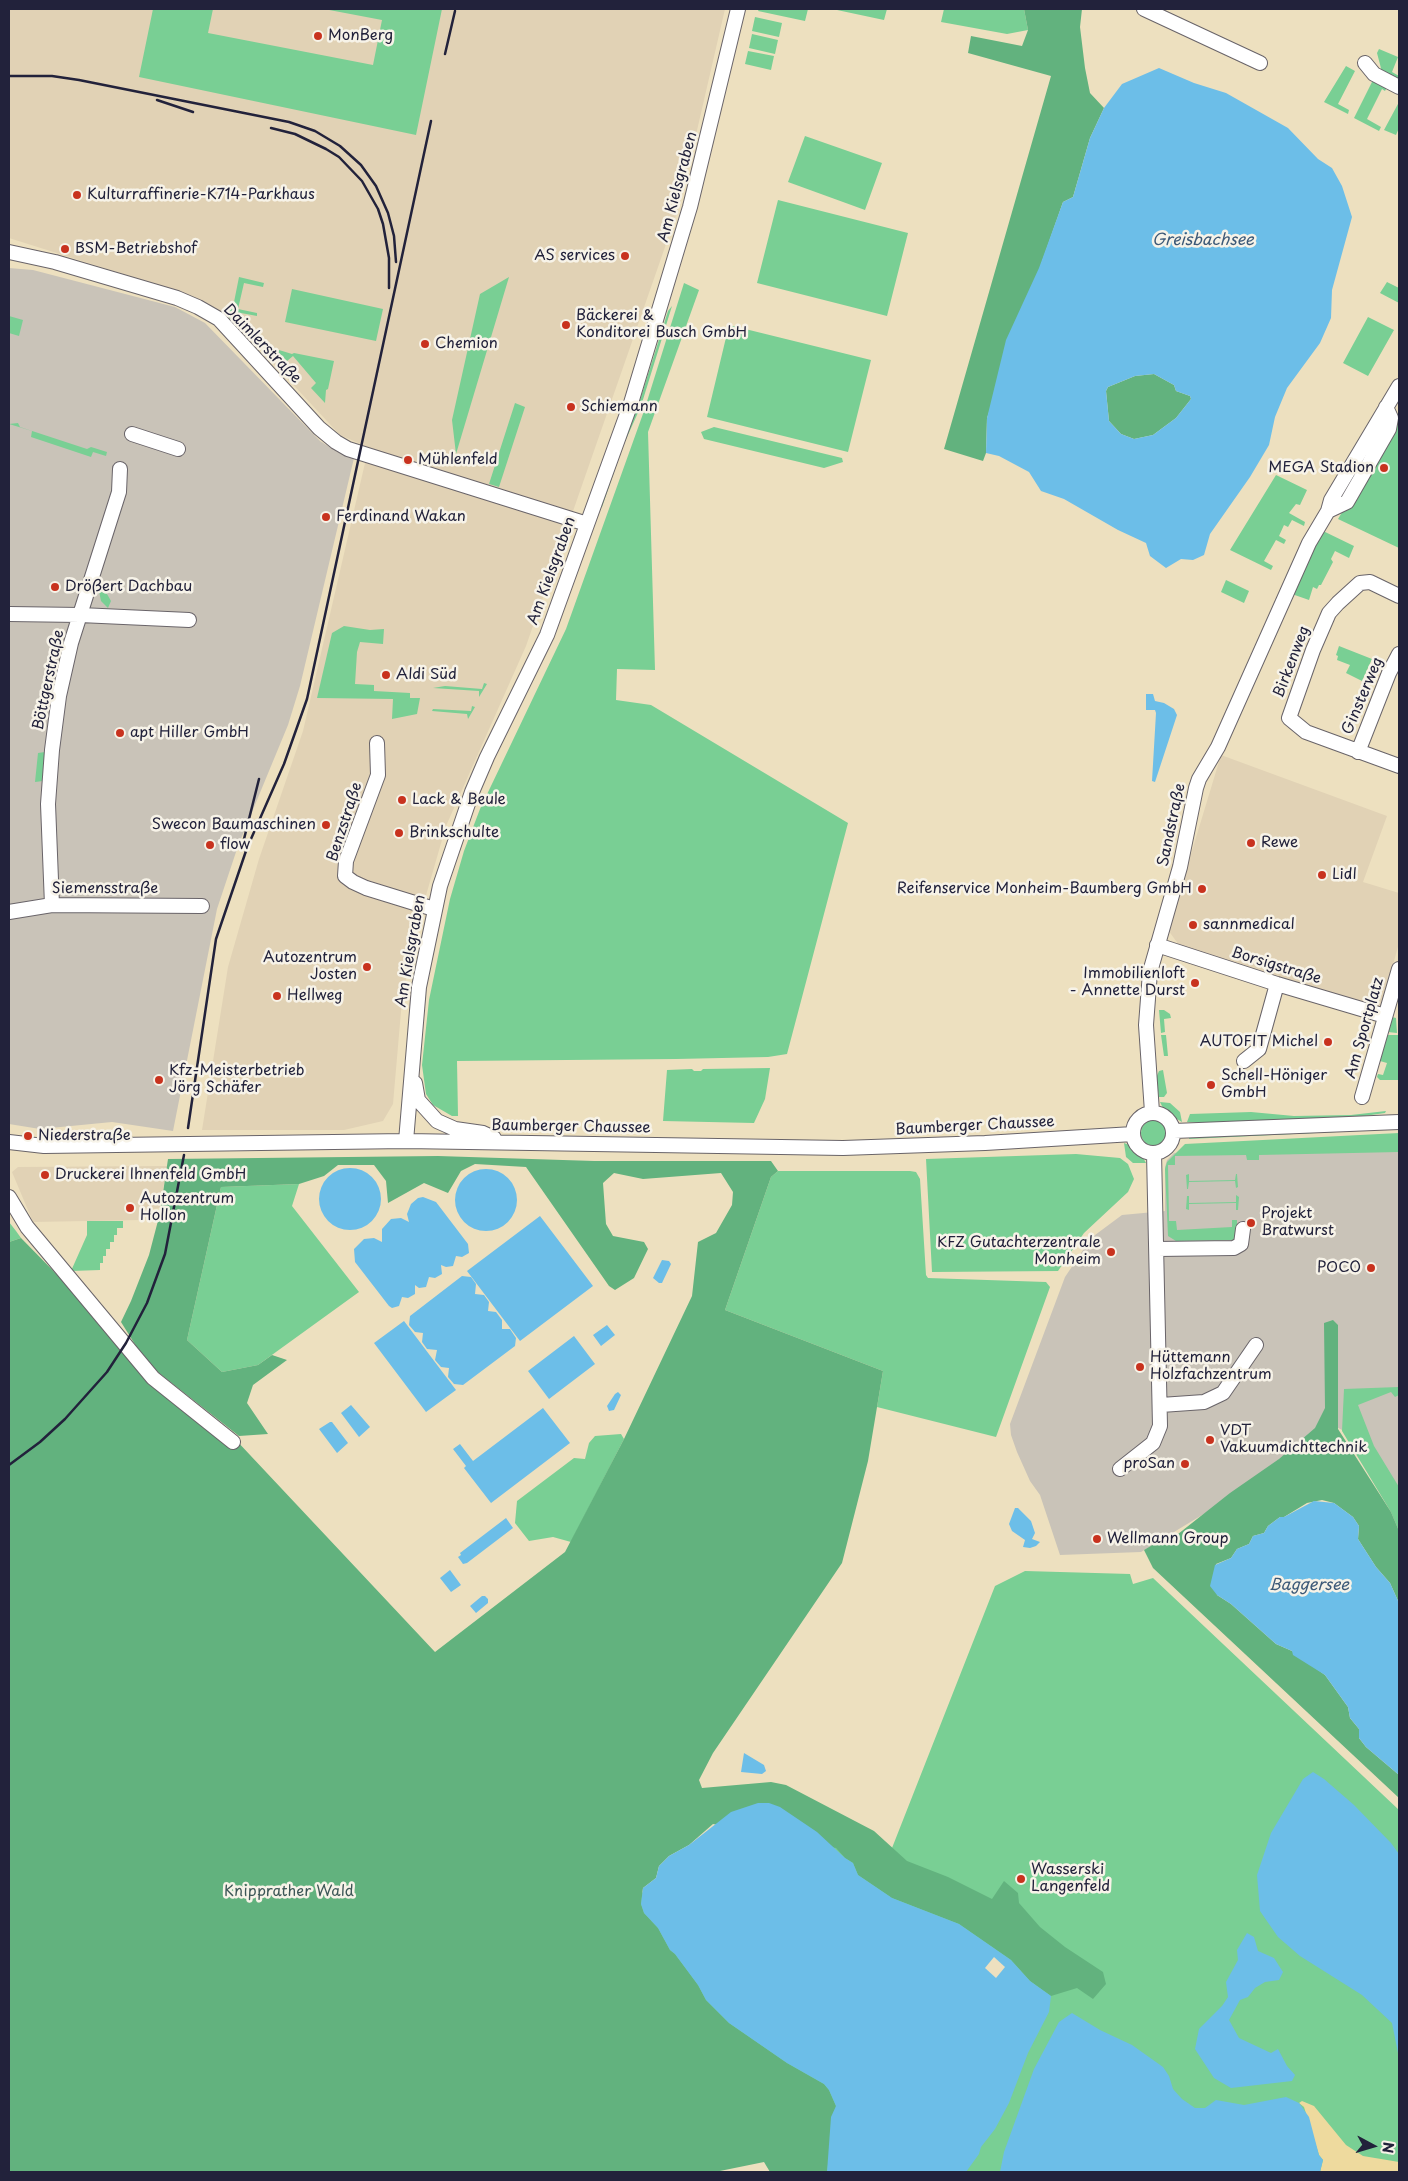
<!DOCTYPE html>
<meta charset="utf-8">
<style>
body{margin:0}
#map{position:relative;width:1408px;height:2181px;overflow:hidden;background:#ede0bf;font-family:"Playpen Sans",sans-serif}
canvas{display:block}
.frame{position:absolute;inset:0;border:10px solid #22223b;pointer-events:none}
.north{position:absolute;left:1348px;top:2121px;width:50px;height:50px;-webkit-text-stroke:4px #f7f3e8;paint-order:stroke;rotate:96deg;font-size:14px;font-weight:700;line-height:20px;text-align:center;color:#22223b}
.north::after{content:'';display:block;margin:auto;width:18px;height:22px;background:#22223b;clip-path:polygon(50% 0,100% 100%,50% 72%,0 100%)}
</style>
<div id="map">
<canvas width="1408" height="2181"></canvas>
<div class="frame"></div>
<div class="north">N</div>
</div>
<script>
const context = document.querySelector('canvas').getContext('2d');
context.lineJoin = 'round';
function fill(path, color) { context.fillStyle = color; context.fill(path, 'evenodd'); }
const shape = rows => new Path2D(rows.map(r => 'M' + r).join(''));
function strokePath(path, color, width, dash) { context.strokeStyle = color; context.lineWidth = width; context.lineCap = dash ? 'butt' : 'round'; context.setLineDash(dash || []); context.stroke(path); }
function label(font, color, halo, rows, align = 'center') {
  context.font = font + ' "Playpen Sans",sans-serif'; context.lineWidth = 5; context.setLineDash([]); context.textBaseline = 'middle'; context.strokeStyle = halo; context.fillStyle = color; for (const [text, x, y, turn = 0] of rows) {
    context.save(); context.translate(x, y); context.rotate((+turn || 0) * Math.PI / 180); context.textAlign = isNaN(turn) ? turn : align; if (halo) context.strokeText(text, 0, 0); context.fillText(text, 0, 0); context.restore();
  }
}
fill(shape([
 [9,9,725,9,680,204,526,646,446,826,416,930,402,1000,393,1104,383,1121,344,1130,202,1130,228,967,259,859,303,731,365,463,363,445,340,435,232,319,193,296,9,238],
 [1221,755,1387,816,1363,882,1399,893,1399,943,1382,1005,1375,1008,1179,945,1168,930],
 [167,1166,160,1208,153,1209,141,1220,33,1222,12,1172,18,1167]
]), '#e1d2b5');
fill(shape([
 [9,268,33,270,175,307,205,323,320,441,339,453,354,458,300,686,288,725,238,846,217,909,173,1131,112,1122,40,1129,9,1124],
 [1399,1136,1399,1531,1391,1512,1344,1431,1327,1422,1240,1492,1141,1552,1060,1555,1040,1495,1030,1481,1017,1452,1011,1435,1010,1424,1065,1277,1091,1238,1122,1215,1165,1211,1165,1167,1167,1160,1174,1153]
]), '#c9c3b8');
fill(shape([
 [153,9,213,9,208,33,373,65,382,20,324,9,442,9,416,135,139,77],
 [759,9,808,9,805,21,758,11],
 [837,9,887,9,884,20,837,10],
 [944,9,1024,9,1028,30,1007,34,941,22],
 [755,17,782,23,779,37,752,31],
 [752,34,778,40,775,54,749,48],
 [1379,49,1398,57,1392,72,1399,76,1399,81,1382,72,1377,53],
 [748,51,774,56,771,70,745,64],
 [1346,66,1355,71,1338,104,1349,110,1348,114,1324,102],
 [1373,80,1387,87,1385,91,1382,89,1367,119,1381,127,1379,131,1354,118],
 [1399,102,1399,128,1396,135,1384,130],
 [805,136,882,163,865,210,788,182],
 [778,200,908,233,887,316,757,283],
 [239,277,264,283,263,287,244,283,238,309,257,313,257,316,241,313,239,322,246,324,244,331,225,314,227,306,233,307],
 [509,277,456,454,452,420,480,294],
 [1387,282,1399,288,1399,303,1380,293],
 [684,283,699,290,648,432,655,670,617,669,616,700,651,705,848,823,787,1054,768,1057,676,1059,457,1061,458,1116,452,1116,433,1105,426,1094,422,1065,429,1000,450,899,464,851,480,809,566,629,644,411],
 [292,289,383,309,376,341,285,322],
 [672,306,641,406,623,446,602,507,600,508,625,436,640,400,668,311],
 [9,316,23,320,19,336,9,333],
 [1368,317,1394,330,1368,376,1343,363],
 [729,325,871,360,848,452,707,417],
 [279,350,292,354,294,353,334,361,328,389,326,390,325,403,311,388,316,383,293,356,287,361,278,352],
 [515,403,525,407,499,487,489,484],
 [1399,417,1399,548,1338,519],
 [18,423,20,427,87,449,91,447,107,452,106,456,93,452,91,457,31,437,32,431,9,424],
 [714,427,842,458,843,462,824,468,704,439,701,432],
 [1276,475,1307,490,1300,505,1296,504,1289,513,1305,522,1304,526,1292,520,1288,527,1284,525,1279,536,1286,540,1284,544,1276,540,1264,561,1273,566,1271,570,1230,550],
 [1321,530,1354,546,1349,558,1335,551,1331,559,1333,562,1321,585,1319,585,1317,589,1313,587,1309,600,1289,593],
 [1226,580,1249,591,1244,603,1221,592],
 [99,591,107,594,111,601,108,608,101,601],
 [344,626,370,630,384,629,383,644,360,642,357,652,355,684,374,685,374,691,410,693,410,698,420,698,417,714,392,719,393,699,317,698,332,633],
 [1339,646,1372,659,1362,681,1346,673,1350,665,1337,660,1338,656,1336,655],
 [484,683,487,684,479,697,479,691,433,688,445,686,482,689],
 [472,706,475,707,468,719,467,714,432,711,433,709,471,711],
 [45,752,43,781,35,782,38,753],
 [1159,1010,1164,1010,1170,1014,1171,1018,1164,1019,1165,1032,1161,1033],
 [1392,1017,1396,1018,1397,1033,1388,1032],
 [1161,1035,1166,1035,1168,1056,1164,1056],
 [1387,1035,1399,1035,1399,1080,1380,1080,1377,1077,1378,1074,1383,1075,1387,1063,1380,1061],
 [770,1068,765,1099,754,1123,663,1121,667,1070,692,1069,694,1071,701,1071,703,1069],
 [1163,1070,1167,1093,1164,1097,1159,1097,1156,1078,1159,1071],
 [1160,1102,1170,1103,1180,1112,1182,1122,1165,1112],
 [1386,1111,1385,1113,1350,1118,1219,1124,1187,1122,1190,1114,1251,1112,1294,1116,1351,1115],
 '1141 1133a13 13 0 1 1 26 0a13 13 0 1 1-26 0Z',
 [1357,1129,1357,1131,1189,1139,1189,1138,1236,1134],
 [1399,1133,1399,1152,1259,1155,1259,1160,1247,1160,1246,1155,1175,1156,1175,1165,1168,1165,1169,1221,1176,1221,1177,1230,1232,1227,1232,1220,1237,1220,1237,1235,1233,1240,1176,1241,1168,1236,1165,1169,1167,1162,1185,1144],
 [1124,1143,1134,1147,1140,1152,1146,1163,1133,1163,1126,1157],
 [1076,1154,1120,1158,1128,1164,1134,1179,1128,1192,1084,1233,1058,1271,932,1272,926,1159],
 [778,1171,910,1171,916,1172,920,1179,926,1275,928,1278,1046,1282,1050,1287,996,1437,877,1407,883,1371,725,1310,771,1177],
 [1189,1174,1189,1181,1235,1180,1236,1174,1237,1174,1238,1187,1236,1188,1235,1181,1189,1182,1188,1189,1187,1189,1186,1175],
 [299,1184,292,1206,359,1292,258,1365,222,1372,187,1340,221,1187],
 [1236,1195,1239,1197,1238,1210,1236,1210,1236,1203,1189,1204,1189,1210,1186,1209,1187,1196,1189,1196,1189,1203,1236,1202],
 [87,1221,123,1221,123,1228,117,1228,117,1235,114,1235,114,1242,110,1242,110,1249,106,1249,106,1256,103,1256,103,1263,100,1263,100,1270,71,1271,87,1235],
 [9,1222,16,1231,21,1238,9,1242],
 [1399,1387,1399,1395,1395,1397,1391,1392,1358,1405,1374,1446,1399,1487,1399,1531,1391,1512,1342,1431,1344,1389],
 [621,1434,624,1439,571,1542,553,1537,529,1541,515,1523,517,1501,574,1458,585,1459,589,1443,595,1436],
 [1025,1571,1130,1574,1133,1584,1153,1578,1399,1810,1399,2172,787,2172,620,1910,773,1791,892,1848,995,1586]
]), '#79cf94');
fill(shape([
 [1024,9,1082,9,1080,27,1085,68,1090,93,1104,108,1090,138,1073,197,1063,202,987,418,986,453,983,461,944,449,1051,76,968,53,971,36,1022,46,1028,30],
 [1154,374,1174,385,1176,391,1190,396,1191,399,1176,418,1153,435,1134,439,1121,434,1109,421,1106,391,1108,387,1135,376],
 [438,1156,594,1161,771,1161,778,1171,771,1177,725,1310,883,1371,868,1461,842,1563,713,1753,699,1780,702,1788,771,1782,786,1785,874,1831,907,1861,948,1877,992,1899,1004,1881,1018,1893,1019,1903,1040,1927,1065,1947,1103,1972,1106,1984,1093,1999,1077,1988,1051,1996,1030,1981,1011,1960,959,1924,892,1898,858,1875,853,1863,845,1858,836,1848,713,1824,689,1845,669,1856,659,1866,656,1878,643,1888,641,1904,644,1913,658,1928,670,1950,675,1954,698,1985,706,2000,729,2023,787,2063,824,2084,829,2090,836,2106,827,2172,770,2172,764,2162,715,2172,9,2172,9,1242,21,1238,134,1353,235,1439,435,1652,565,1552,624,1439,692,1296,698,1242,716,1233,732,1205,733,1192,721,1173,643,1179,614,1173,603,1183,606,1224,613,1236,644,1242,648,1249,634,1278,615,1290,609,1286,526,1167,475,1164,461,1171,448,1193,424,1183,388,1203,386,1181,374,1165,338,1165,324,1176,299,1184,221,1187,187,1340,222,1372,258,1365,272,1355,287,1360,253,1385,247,1403,268,1434,239,1436,159,1373,141,1354,121,1322,131,1301,149,1255,160,1213,168,1159],
 [1333,1320,1338,1325,1338,1429,1391,1512,1399,1531,1399,1603,1390,1583,1376,1567,1358,1539,1359,1526,1353,1517,1334,1503,1322,1500,1307,1503,1284,1517,1280,1517,1268,1526,1264,1533,1253,1536,1249,1544,1237,1549,1231,1558,1216,1564,1217,1595,1231,1604,1276,1644,1292,1651,1325,1675,1348,1707,1350,1718,1359,1729,1359,1738,1366,1747,1399,1775,1399,1798,1153,1568,1144,1550,1169,1535,1173,1538,1230,1493,1279,1459,1315,1428,1325,1408,1324,1323]
]), '#62b27e');
fill(shape([
 [1302,2101,1314,2106,1346,2145,1363,2156,1399,2162,1399,2172,1320,2172,1323,2160,1319,2155,1304,2107,1299,2103]
]), '#eeda9e');
fill(shape([
 [1159,68,1194,83,1226,93,1288,128,1318,159,1332,168,1342,186,1352,217,1332,290,1331,318,1320,343,1287,388,1275,417,1269,445,1250,477,1210,534,1204,555,1193,560,1181,559,1166,568,1150,556,1146,543,1118,530,1064,499,1041,491,1029,472,999,456,986,453,987,418,1006,340,1039,268,1063,202,1073,197,1090,138,1104,108,1122,84],
 [1154,374,1174,385,1176,391,1190,396,1191,399,1176,418,1153,435,1134,439,1121,434,1109,421,1106,391,1108,387,1135,376],
 [1146,694,1153,694,1155,701,1164,703,1174,709,1177,715,1155,782,1152,781,1156,713,1155,710,1146,710],
 '319 1199a31 31 0 1 1 62 0a31 31 0 1 1-62 0Z',
 '455 1200a31 31 0 1 1 62 0a31 31 0 1 1-62 0Z',
 [423,1197,436,1202,468,1244,469,1253,462,1257,456,1256,453,1266,446,1267,441,1265,442,1274,435,1278,429,1277,426,1287,419,1288,415,1285,415,1294,408,1298,402,1297,399,1306,392,1308,389,1306,355,1262,354,1249,364,1239,374,1238,382,1242,382,1229,391,1219,401,1218,409,1222,407,1214,411,1204,418,1198],
 [540,1216,593,1286,520,1341,467,1271],
 [662,1260,669,1261,671,1264,662,1283,659,1283,653,1278],
 [462,1276,471,1277,476,1284,475,1294,484,1295,489,1302,488,1311,496,1312,502,1320,502,1329,510,1329,516,1338,515,1346,463,1385,454,1384,448,1377,449,1368,441,1367,435,1360,437,1350,427,1349,422,1342,423,1333,415,1332,409,1325,410,1316],
 [404,1321,456,1390,426,1412,374,1343],
 [607,1325,615,1335,601,1346,593,1335],
 [574,1336,595,1364,549,1399,528,1371],
 [618,1392,621,1395,614,1410,609,1411,607,1406,615,1394],
 [351,1405,370,1427,359,1437,341,1413],
 [543,1408,570,1443,491,1503,464,1468,466,1466,453,1449,460,1444,473,1461],
 [330,1422,332,1422,348,1443,337,1453,319,1429],
 [1314,1501,1334,1503,1353,1517,1359,1526,1358,1539,1376,1567,1390,1583,1399,1603,1399,1775,1366,1747,1359,1738,1359,1729,1350,1718,1348,1707,1325,1675,1293,1655,1292,1651,1276,1644,1231,1604,1217,1595,1210,1586,1215,1565,1231,1558,1237,1549,1249,1544,1253,1536,1264,1533,1268,1526,1280,1517,1284,1517],
 [1015,1508,1018,1508,1031,1521,1035,1533,1032,1539,1040,1542,1036,1546,1030,1548,1023,1547,1025,1540,1012,1531,1009,1524],
 [506,1518,513,1528,467,1563,463,1564,458,1557,461,1555,460,1553],
 [450,1570,461,1585,451,1592,440,1578],
 [482,1596,485,1596,488,1599,488,1603,476,1613,470,1606],
 [744,1753,764,1765,766,1771,762,1774,741,1772],
 [1313,1772,1324,1779,1354,1805,1391,1843,1399,1854,1399,2058,1392,2023,1362,1995,1300,1956,1278,1937,1260,1911,1257,1875,1271,1833,1303,1779],
 [758,1803,769,1803,780,1807,817,1832,845,1858,853,1863,858,1875,892,1898,959,1924,1011,1960,1030,1981,1051,1996,1049,2012,1028,2053,1009,2103,995,2129,981,2147,979,2154,966,2172,827,2172,831,2117,836,2106,829,2090,824,2084,787,2063,729,2023,706,2000,698,1985,675,1954,670,1950,658,1928,644,1913,641,1904,643,1888,656,1878,659,1866,669,1856,689,1845,731,1812],
 [1247,1933,1254,1937,1258,1951,1274,1958,1283,1972,1279,1980,1265,1982,1255,1988,1248,1997,1240,2000,1229,2020,1239,2038,1271,2053,1278,2049,1287,2066,1295,2075,1292,2081,1231,2088,1214,2078,1195,2049,1199,2029,1222,2006,1228,1997,1226,1982,1238,1960,1237,1950],
 [1072,2013,1100,2030,1132,2045,1163,2067,1169,2076,1173,2089,1182,2099,1195,2108,1205,2108,1216,2100,1244,2105,1286,2097,1299,2103,1309,2117,1319,2155,1323,2160,1320,2172,1000,2172,1004,2152,1034,2069,1059,2022]
]), '#6cbee8');
fill(shape([
 [994,1957,1005,1967,996,1978,985,1968]
]), '#ede0bf');
const minor = shape([
 [1144,9,1260,63],
 [1365,63,1374,74,1399,87],
 [9,252,55,262,177,298,198,307,219,319,319,428,336,442,348,449,587,524],
 [132,434,178,449],
 [1328,511,1347,502,1389,429,1391,418,1386,407],
 [1399,596,1370,582,1360,583,1338,603,1329,613,1313,650,1289,718,1306,732,1399,766],
 [9,614,80,615,189,620],
 [377,743,378,775,346,861,345,876,353,882,366,888,434,909],
 [1358,752,1389,673,1399,654],
 [52,905,48,804,52,750,59,696,71,643,119,492,120,469],
 [9,912,52,905,202,906],
 [1157,945,1277,984,1385,1016],
 [1244,1061,1259,1049,1277,984],
 [415,1083,418,1100,437,1121,455,1129,483,1133,494,1138],
 [1362,1097,1399,969],
 [1152,1112,1146,1025,1150,972,1180,867,1196,788,1199,779,1218,747,1309,543,1328,511,1331,500,1399,386],
 '1133 1133a20 20 0 1 1 40 0a20 20 0 1 1-40 0Z',
 [1174,1131,1399,1122],
 [406,1141,419,987,440,886,472,792,487,757,547,635,631,403,690,207,738,9],
 [9,1142,44,1146,406,1141,843,1148,985,1143,1133,1134],
 [9,1197,27,1227,153,1378,233,1442],
 [1157,1249,1234,1248,1241,1244,1243,1229],
 [1161,1405,1204,1402,1223,1393,1256,1345],
 [1120,1469,1153,1443,1160,1426,1154,1153]
]);
strokePath(minor, '#696469', 16);
strokePath(minor, '#fff', 14);
strokePath(shape([
 [445,54,455,11],
 [9,76,52,76,79,80,289,122,315,131,340,146,361,165,376,186,388,213,394,236,396,262],
 [157,100,193,112],
 [271,128,295,134,326,149,339,157,362,181,378,209,383,224,389,258,389,288],
 [244,839,259,779],
 [188,1128,216,939,247,848,284,764,307,699,431,121],
 [9,1465,40,1442,65,1419,107,1372,126,1343,147,1303,165,1254,184,1155]
]), '#22223b', 2.5);
for (const [x, y, r, color] of [
 [318,36,5,"#c8321e"],
 [77,195,5,"#c8321e"],
 [65,249,5,"#c8321e"],
 [625,256,5,"#c8321e"],
 [566,325,5,"#c8321e"],
 [425,344,5,"#c8321e"],
 [571,407,5,"#c8321e"],
 [408,460,5,"#c8321e"],
 [1384,468,5,"#c8321e"],
 [326,517,5,"#c8321e"],
 [55,587,5,"#c8321e"],
 [386,675,5,"#c8321e"],
 [120,733,5,"#c8321e"],
 [402,800,5,"#c8321e"],
 [326,825,5,"#c8321e"],
 [399,833,5,"#c8321e"],
 [1251,843,5,"#c8321e"],
 [210,845,5,"#c8321e"],
 [1322,875,5,"#c8321e"],
 [1202,889,5,"#c8321e"],
 [1193,925,5,"#c8321e"],
 [367,967,5,"#c8321e"],
 [1195,983,5,"#c8321e"],
 [277,996,5,"#c8321e"],
 [1328,1042,5,"#c8321e"],
 [159,1080,5,"#c8321e"],
 [1211,1085,5,"#c8321e"],
 [28,1136,5,"#c8321e"],
 [45,1175,5,"#c8321e"],
 [130,1208,5,"#c8321e"],
 [1251,1223,5,"#c8321e"],
 [1111,1252,5,"#c8321e"],
 [1371,1268,5,"#c8321e"],
 [1140,1367,5,"#c8321e"],
 [1210,1440,5,"#c8321e"],
 [1185,1464,5,"#c8321e"],
 [1097,1539,5,"#c8321e"],
 [1021,1879,5,"#c8321e"]
]) { const dot = new Path2D(); dot.arc(x, y, r, 0, 2 * Math.PI); context.fillStyle = color; context.fill(dot); strokePath(dot, '#f7f3e8', 2); }
label('15px', '#22223b', '#f7f3e8', [
 ["MonBerg",328,36],
 ["Kulturraffinerie-K714-Parkhaus",87,195],
 ["BSM-Betriebshof",75,249],
 ["AS services",615,256,"right"],
 ["Bäckerei &",576,316],
 ["Konditorei Busch GmbH",576,333],
 ["Chemion",435,344],
 ["Schiemann",581,407],
 ["Mühlenfeld",418,460],
 ["MEGA Stadion",1374,468,"right"],
 ["Ferdinand Wakan",336,517],
 ["Drößert Dachbau",65,587],
 ["Aldi Süd",396,675],
 ["apt Hiller GmbH",130,733],
 ["Lack & Beule",412,800],
 ["Swecon Baumaschinen",316,825,"right"],
 ["Brinkschulte",409,833],
 ["Rewe",1261,843],
 ["flow",220,845],
 ["Lidl",1332,875],
 ["Reifenservice Monheim-Baumberg GmbH",1192,889,"right"],
 ["sannmedical",1203,925],
 ["Autozentrum",357,958,"right"],
 ["Josten",357,975,"right"],
 ["Immobilienloft",1185,974,"right"],
 ["- Annette Durst",1185,991,"right"],
 ["Hellweg",287,996],
 ["AUTOFIT Michel",1318,1042,"right"],
 ["Kfz-Meisterbetrieb",169,1071],
 ["Jörg Schäfer",169,1088],
 ["Schell-Höniger",1221,1076],
 ["GmbH",1221,1093],
 ["Niederstraße",38,1136],
 ["Druckerei Ihnenfeld GmbH",55,1175],
 ["Autozentrum",140,1199],
 ["Hollon",140,1216],
 ["Projekt",1261,1214],
 ["Bratwurst",1261,1231],
 ["KFZ Gutachterzentrale",1101,1243,"right"],
 ["Monheim",1101,1260,"right"],
 ["POCO",1361,1268,"right"],
 ["Hüttemann",1150,1358],
 ["Holzfachzentrum",1150,1375],
 ["VDT",1220,1431],
 ["Vakuumdichttechnik",1220,1448],
 ["proSan",1175,1464,"right"],
 ["Wellmann Group",1107,1539],
 ["Wasserski",1031,1870],
 ["Langenfeld",1031,1887]
], 'left');
label('15px', '#22223b', '#f7f3e8', [
 ["Am Kielsgraben",678,187,-75],
 ["Daimlerstraße",262,344,46],
 ["Am Kielsgraben",552,571,-70],
 ["Birkenweg",1292,662,-69],
 ["Böttgerstraße",49,680,-78],
 ["Ginsterweg",1363,696,-67],
 ["Benzstraße",345,822,-72],
 ["Sandstraße",1172,825,-78],
 ["Siemensstraße",105,889],
 ["Am Kielsgraben",411,951,-80],
 ["Borsigstraße",1276,966,17],
 ["Am Sportplatz",1365,1028,-74],
 ["Baumberger Chaussee",975,1126,-3],
 ["Baumberger Chaussee",571,1127,1]
]);
label('15px', '#3c5656', '#f7f3e8', [
 ["Knipprather Wald",289,1892]
]);
label('italic 16px', '#3c5978', '#f7f3e8', [
 ["Greisbachsee",1203,241],
 ["Baggersee",1309,1586]
]);
</script>
